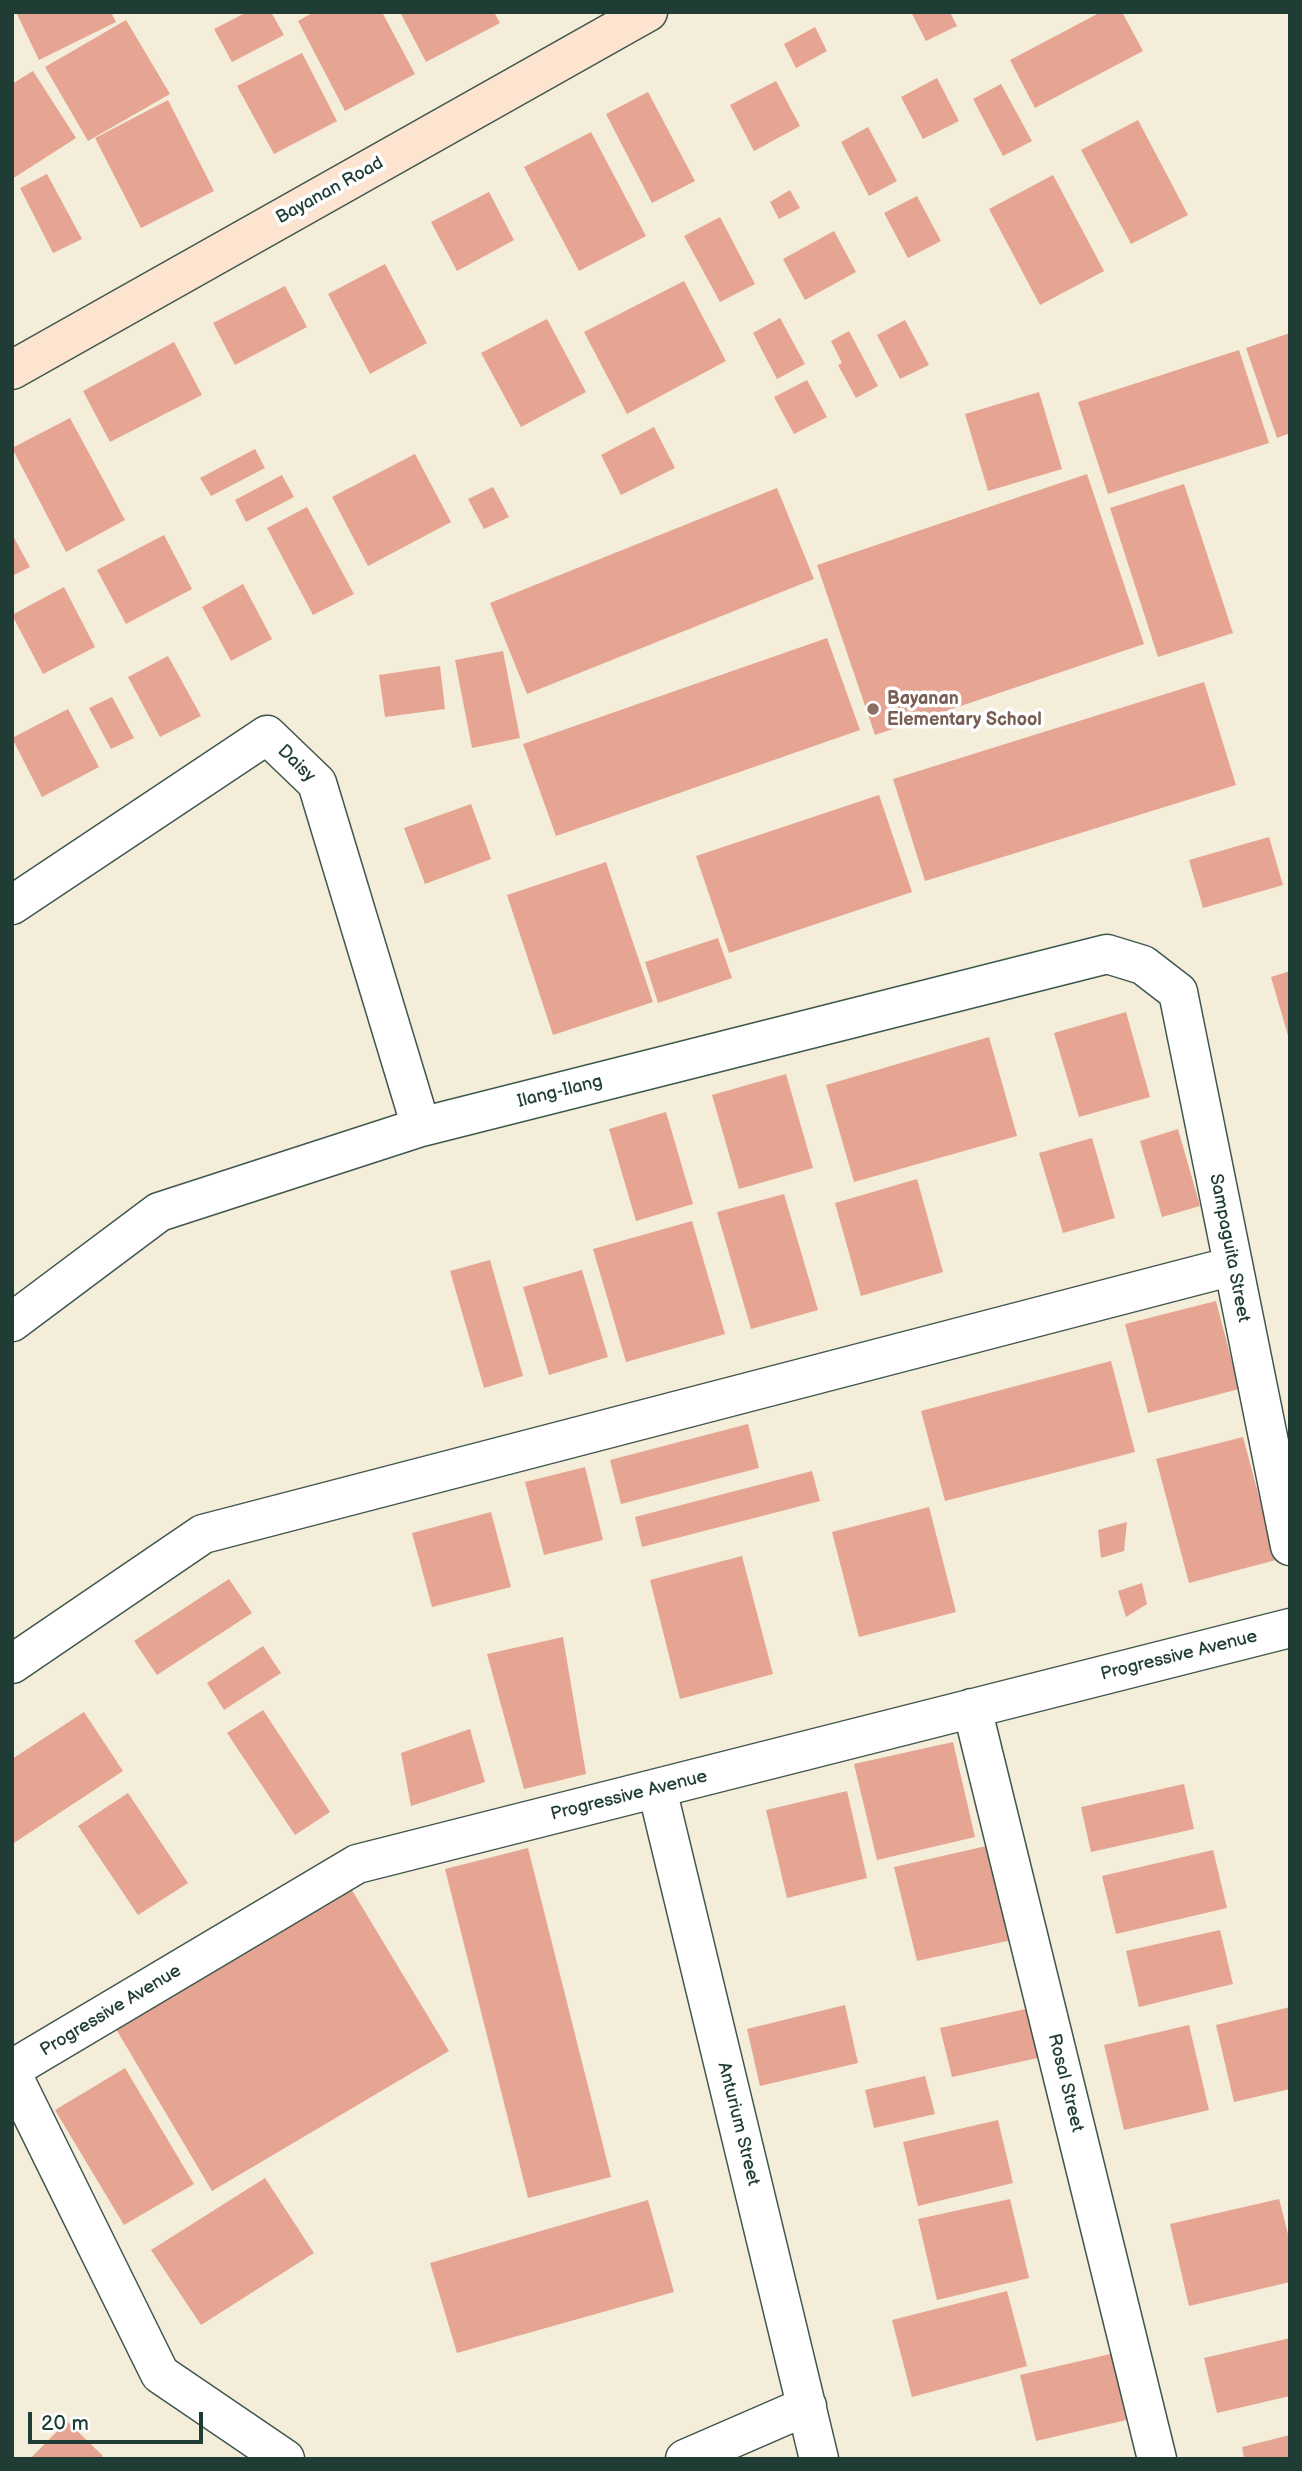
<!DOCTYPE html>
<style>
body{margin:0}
#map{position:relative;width:1302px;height:2471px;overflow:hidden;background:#f3edd9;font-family:"Balsamiq Sans",sans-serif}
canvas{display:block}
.frame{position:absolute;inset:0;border:14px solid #1f3d34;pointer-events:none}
.scale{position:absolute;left:28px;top:2412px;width:175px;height:32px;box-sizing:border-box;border:4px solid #1f3d34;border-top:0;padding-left:9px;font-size:21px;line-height:24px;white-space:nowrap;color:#1f3d34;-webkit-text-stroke:5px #fff;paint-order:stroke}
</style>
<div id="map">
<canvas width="1302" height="2471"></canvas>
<div class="frame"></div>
<div class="scale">20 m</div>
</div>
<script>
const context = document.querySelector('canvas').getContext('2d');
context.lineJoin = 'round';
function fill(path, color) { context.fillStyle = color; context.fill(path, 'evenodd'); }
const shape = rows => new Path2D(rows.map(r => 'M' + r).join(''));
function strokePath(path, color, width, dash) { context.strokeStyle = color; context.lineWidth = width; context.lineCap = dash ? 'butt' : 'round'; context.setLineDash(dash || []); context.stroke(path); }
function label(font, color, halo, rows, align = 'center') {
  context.font = font + ' "Balsamiq Sans",sans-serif'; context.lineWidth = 7; context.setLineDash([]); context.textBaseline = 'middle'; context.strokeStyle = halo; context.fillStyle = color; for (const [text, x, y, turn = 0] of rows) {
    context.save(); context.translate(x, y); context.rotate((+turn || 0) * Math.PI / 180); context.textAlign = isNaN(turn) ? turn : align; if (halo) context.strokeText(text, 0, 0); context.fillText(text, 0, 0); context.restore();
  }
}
fill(shape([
 [16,12,111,12,116,22,39,60],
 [247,12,271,12,284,35,232,62,214,29],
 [314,12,382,12,415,74,345,111,298,21],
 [400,12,494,12,500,23,426,62],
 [911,12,950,12,957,26,926,41],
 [1101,12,1122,12,1143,51,1035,108,1010,60],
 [126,20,170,94,88,141,45,67],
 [815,27,827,51,796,68,784,44],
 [302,53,337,121,274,154,237,86],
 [33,71,76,138,12,179,12,84],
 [937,78,959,121,923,139,901,97],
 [776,81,800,126,754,151,730,105],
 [1001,84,1032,141,1003,156,973,99],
 [648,92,695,181,652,203,606,114],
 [168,100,214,191,141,228,95,138],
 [1138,120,1188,215,1131,244,1081,150],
 [868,127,897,181,869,196,841,142],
 [591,132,646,236,579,271,524,167],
 [47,174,82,239,53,253,20,188],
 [1053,175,1104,271,1040,305,989,209],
 [790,190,800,208,779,219,770,202],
 [489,192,514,240,457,271,431,222],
 [917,196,941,241,908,258,884,213],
 [720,217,755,284,720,302,684,236],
 [834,231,856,272,805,300,783,259],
 [385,264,427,343,370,374,328,294],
 [684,281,726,361,627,414,584,332],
 [285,286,307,327,235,365,213,323],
 [780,318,805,364,777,379,753,333],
 [547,319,586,392,521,427,481,353],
 [905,320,929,365,900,379,877,335],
 [849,331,878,386,856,398,838,365,842,363,831,341],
 [1290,333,1290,433,1277,438,1246,348],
 [174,342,202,395,110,442,83,391],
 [1239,350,1269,443,1108,494,1078,402],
 [807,380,827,417,794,434,774,397],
 [1039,392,1062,469,988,491,965,414],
 [70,418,125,520,66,552,12,448],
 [654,427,675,468,621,495,601,455],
 [255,449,265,468,211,496,200,478],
 [415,454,451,522,368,566,332,497],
 [1087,474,1144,644,875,735,817,565],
 [282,475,294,497,246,522,235,500],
 [1184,484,1233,633,1158,657,1110,508],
 [493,487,509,517,484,529,468,499],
 [777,488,814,579,527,694,490,603],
 [307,507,354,594,313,615,267,528],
 [12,534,30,567,12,576],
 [164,535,192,589,126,624,97,570],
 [243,584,272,639,231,661,202,607],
 [64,587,95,647,43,674,12,615],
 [827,638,860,730,556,836,523,744],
 [503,651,520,738,472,748,455,660],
 [168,656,201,716,160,737,128,677],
 [440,666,445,709,385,717,379,675],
 [1204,682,1236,785,925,881,893,779],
 [112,697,134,738,111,749,89,708],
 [68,709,99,767,42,797,12,738],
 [879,795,912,892,729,953,696,856],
 [471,804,491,859,425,884,404,828],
 [1269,837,1283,885,1203,908,1189,860],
 [606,862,653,1002,553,1035,507,895],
 [718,938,732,978,658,1003,645,962],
 [1290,971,1290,1039,1289,1039,1271,977],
 [1126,1012,1150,1097,1079,1117,1054,1033],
 [989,1037,1017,1136,854,1182,826,1085],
 [786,1074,813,1168,739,1189,712,1095],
 [666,1112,693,1204,636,1221,609,1129],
 [1178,1129,1200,1206,1162,1217,1140,1141],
 [1092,1138,1115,1218,1063,1233,1039,1153],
 [917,1179,943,1272,861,1296,835,1203],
 [784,1194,818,1310,751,1329,717,1212],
 [692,1221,725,1334,626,1362,593,1249],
 [490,1260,523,1376,484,1388,450,1271],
 [582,1270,608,1357,549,1375,523,1287],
 [1216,1301,1239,1389,1148,1413,1125,1324],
 [1111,1361,1135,1452,945,1501,921,1411],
 [748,1424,759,1468,621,1504,610,1460],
 [1243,1437,1276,1560,1189,1583,1156,1459],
 [585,1467,603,1540,544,1555,525,1482],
 [812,1471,820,1501,642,1547,635,1517],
 [929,1507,956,1612,859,1637,832,1532],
 [491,1512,511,1587,432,1607,412,1533],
 [1127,1522,1124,1551,1101,1558,1098,1530],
 [742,1556,773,1674,680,1699,650,1580],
 [229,1579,252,1613,157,1675,134,1641],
 [1142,1583,1147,1604,1126,1617,1118,1591],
 [563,1637,586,1774,524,1789,487,1654],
 [263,1646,281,1673,224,1710,207,1683],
 [263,1710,330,1812,295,1835,227,1733],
 [84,1712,123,1771,14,1843,12,1759],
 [470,1729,485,1782,411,1806,401,1753],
 [953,1742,975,1837,877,1860,854,1764],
 [1184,1784,1194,1829,1091,1852,1081,1807],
 [847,1791,867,1878,787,1898,766,1810],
 [128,1793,188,1883,138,1915,78,1826],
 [991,1845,1012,1940,917,1961,894,1867],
 [528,1848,611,2177,528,2198,445,1869],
 [1213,1850,1227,1908,1116,1934,1102,1876],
 [350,1887,449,2051,212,2191,116,2029],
 [1220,1930,1233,1984,1139,2007,1126,1951],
 [845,2005,858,2063,760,2086,747,2029],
 [1290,2007,1290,2089,1234,2102,1216,2025],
 [1030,2008,1042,2057,952,2077,940,2028],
 [1189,2025,1209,2110,1124,2130,1104,2045],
 [125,2068,194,2184,124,2225,55,2110],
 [925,2076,935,2114,874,2128,865,2090],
 [998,2120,1013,2183,918,2206,903,2142],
 [265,2178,314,2253,201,2325,151,2250],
 [1010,2199,1029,2278,937,2300,918,2219],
 [1279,2199,1290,2242,1290,2282,1189,2306,1170,2224],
 [648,2200,674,2292,457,2353,430,2263],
 [1007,2291,1027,2366,912,2397,892,2320],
 [1290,2338,1290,2396,1217,2413,1204,2358],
 [1119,2352,1135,2418,1036,2441,1020,2375],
 [67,2421,103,2456,100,2459,30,2459],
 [1290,2435,1290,2459,1244,2459,1242,2447]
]), '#e6a593');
const street = shape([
 [12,905,267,735,317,783,421,1127],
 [12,1322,159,1212,421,1127,1107,954,1143,965,1178,992,1290,1546],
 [12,1664,203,1534,1233,1266],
 [972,1708,1157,2459],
 [657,1789,819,2459],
 [12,2069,357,1864,1290,1628],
 [12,2074,160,2374,285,2459],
 [685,2459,807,2406]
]);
const secondary = shape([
 [12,370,648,12]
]);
strokePath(street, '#3f574d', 41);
strokePath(secondary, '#3f574d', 41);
strokePath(street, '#fff', 38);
strokePath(secondary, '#fde4d1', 38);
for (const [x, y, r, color] of [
 [873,709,7,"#8d6e63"]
]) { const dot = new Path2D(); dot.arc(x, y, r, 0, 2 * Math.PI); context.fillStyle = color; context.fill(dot); strokePath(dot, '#fff', 2.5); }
label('18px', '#1f3d34', '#fff', [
 ["Bayanan Road",330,191,-29],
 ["Daisy",296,764,44],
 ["Ilang-Ilang",560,1092,-14],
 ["Sampaguita Street",1229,1248,79],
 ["Progressive Avenue",1179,1656,-14],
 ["Progressive Avenue",629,1796,-14],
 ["Progressive Avenue",111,2011,-31],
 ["Rosal Street",1065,2083,76],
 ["Anturium Street",738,2124,76]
]);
label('bold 18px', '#785e54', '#fff', [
 ["Bayanan",887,699],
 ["Elementary School",887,720]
], 'left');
</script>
